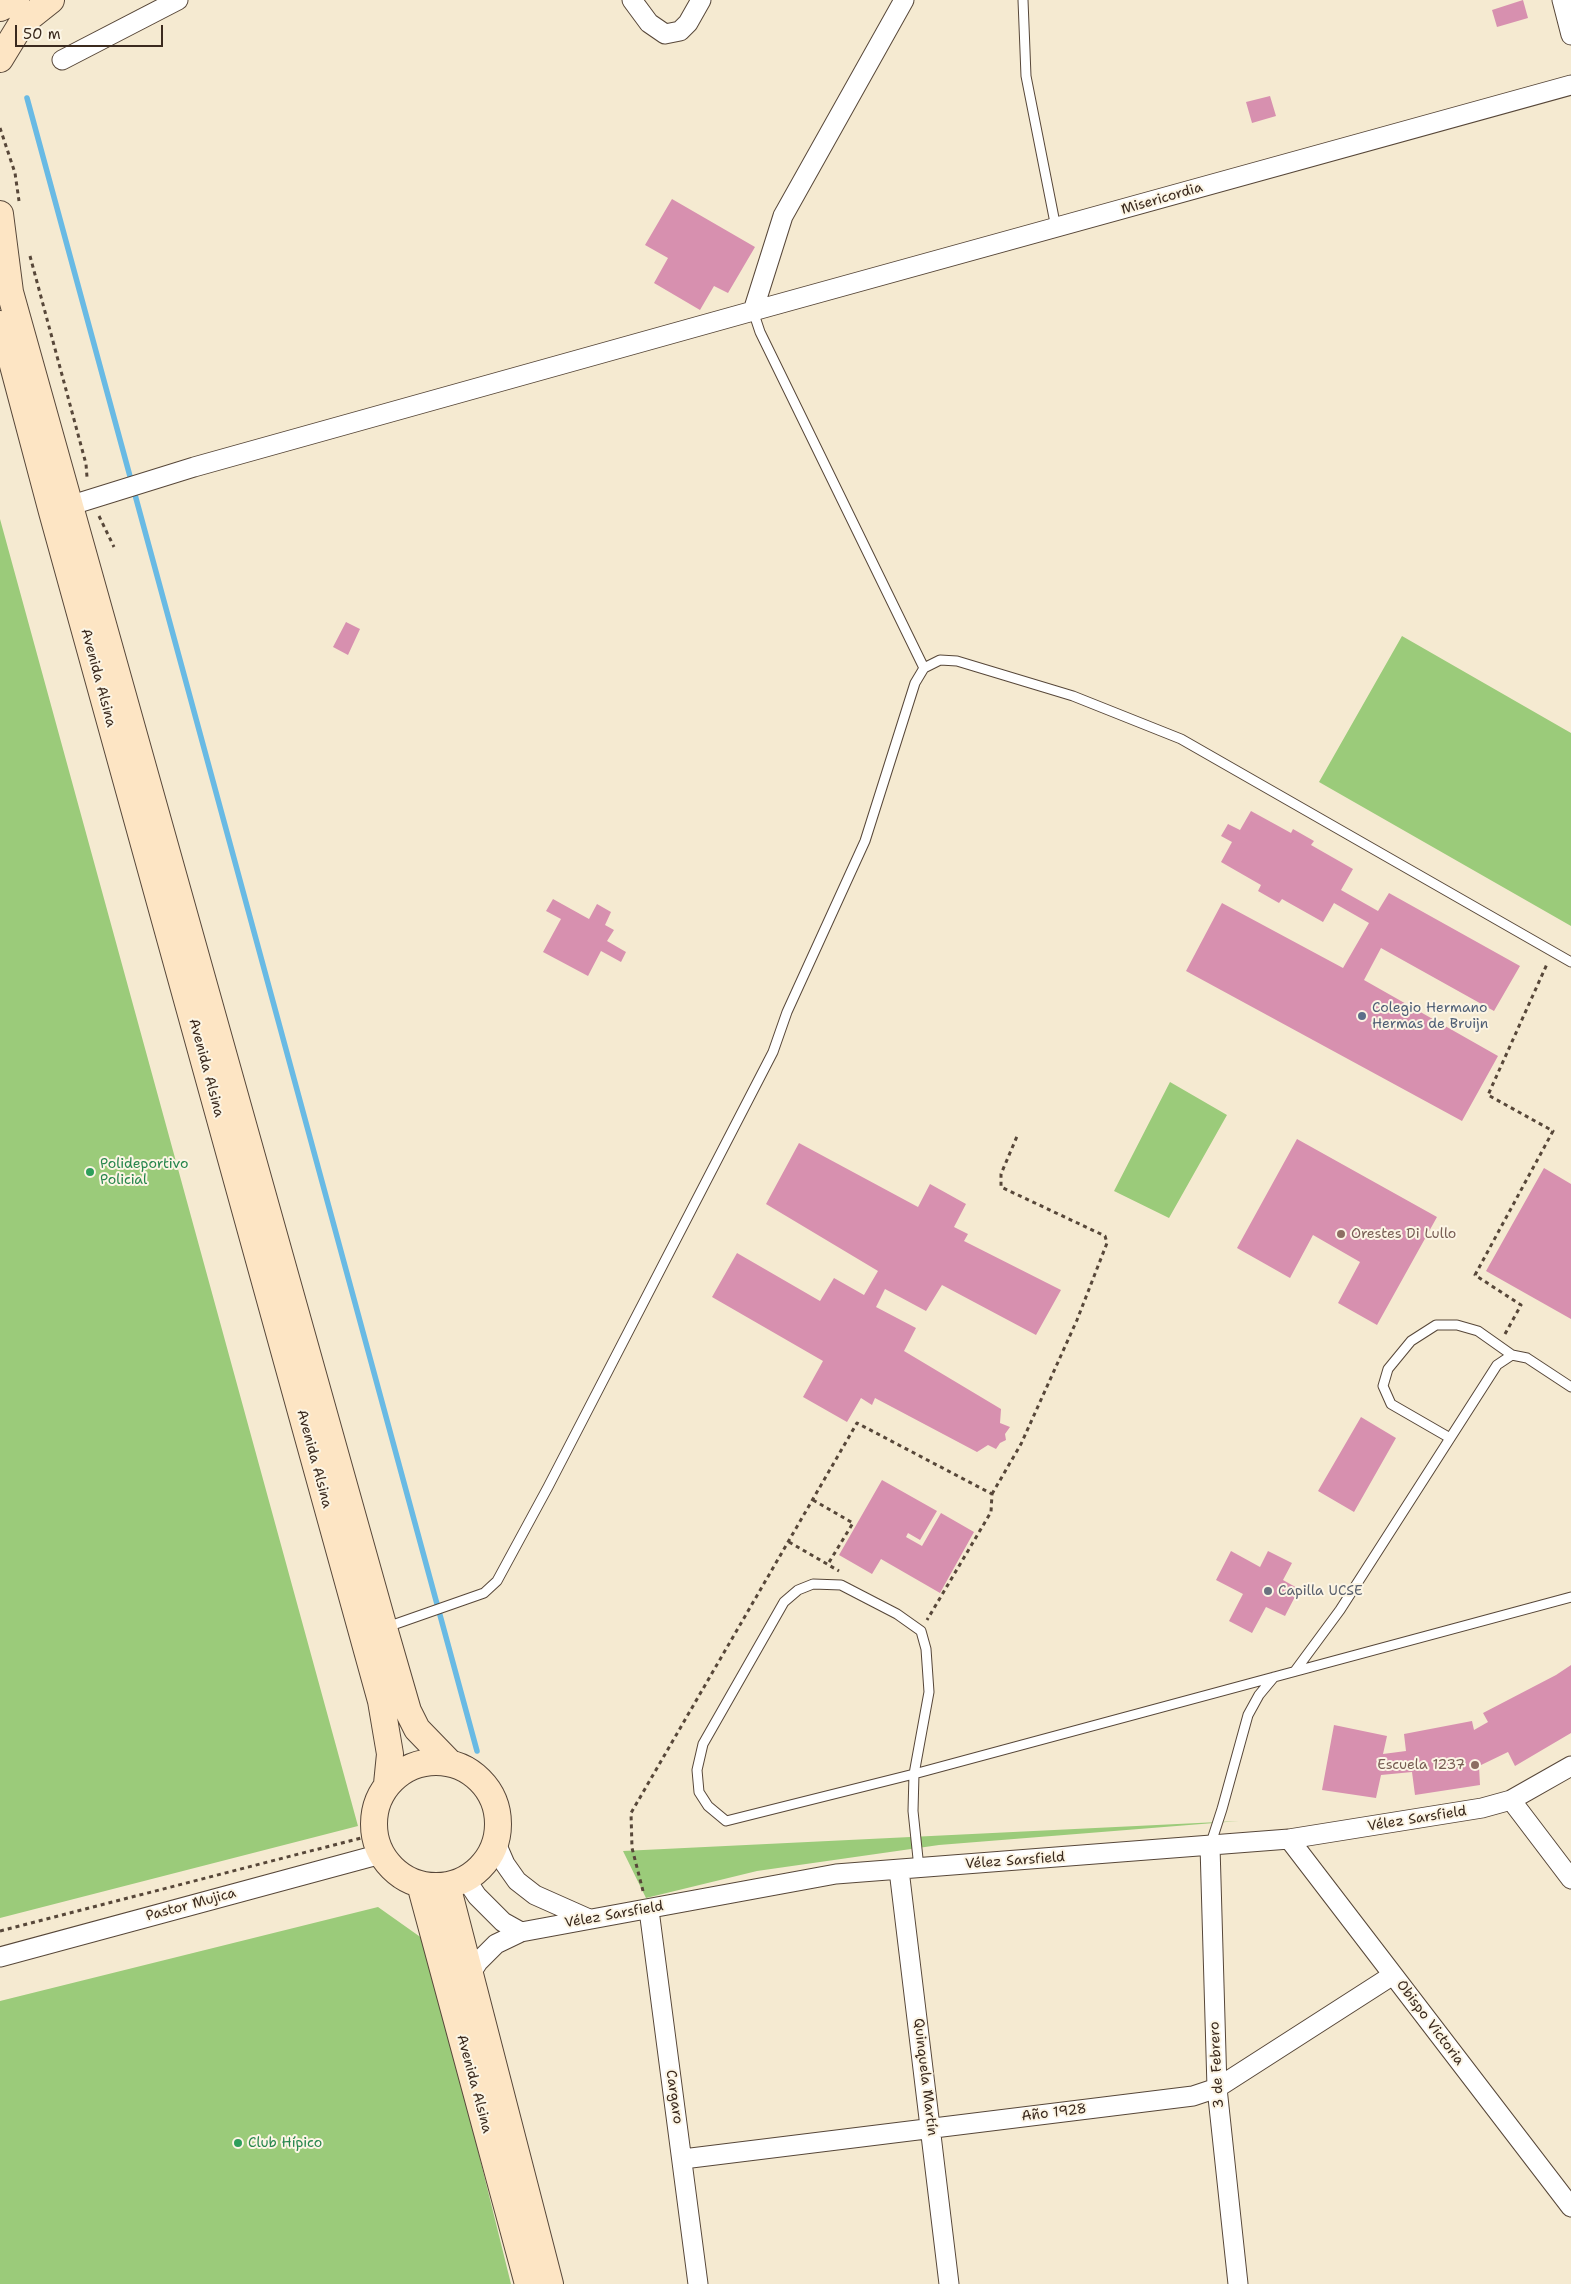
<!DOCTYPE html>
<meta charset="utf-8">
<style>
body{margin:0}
#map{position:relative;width:1571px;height:2284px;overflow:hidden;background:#f5ead1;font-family:"Shantell Sans",sans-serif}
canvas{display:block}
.scale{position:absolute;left:15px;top:25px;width:148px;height:22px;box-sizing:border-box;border:2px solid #3b2a1e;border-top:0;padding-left:6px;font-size:15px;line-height:18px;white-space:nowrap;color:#3b2a1e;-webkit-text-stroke:4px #fcf5e5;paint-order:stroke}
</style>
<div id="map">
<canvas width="1571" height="2284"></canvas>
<div class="scale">50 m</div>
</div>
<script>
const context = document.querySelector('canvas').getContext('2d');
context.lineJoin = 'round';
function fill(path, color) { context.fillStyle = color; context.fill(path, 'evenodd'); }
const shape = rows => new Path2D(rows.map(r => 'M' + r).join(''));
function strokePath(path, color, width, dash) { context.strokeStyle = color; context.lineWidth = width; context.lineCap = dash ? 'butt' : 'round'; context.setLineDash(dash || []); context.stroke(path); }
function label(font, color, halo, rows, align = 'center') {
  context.font = font + ' "Shantell Sans",sans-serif'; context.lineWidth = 4; context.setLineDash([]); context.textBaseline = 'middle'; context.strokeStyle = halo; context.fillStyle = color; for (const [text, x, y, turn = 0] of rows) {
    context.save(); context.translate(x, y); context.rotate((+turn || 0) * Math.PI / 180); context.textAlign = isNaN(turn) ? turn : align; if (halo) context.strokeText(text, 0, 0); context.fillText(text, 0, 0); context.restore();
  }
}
fill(shape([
 [0,519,358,1826,0,1918],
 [1402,636,1571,733,1571,926,1319,782],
 [1170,1082,1227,1115,1169,1218,1114,1191],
 [1239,1821,939,1845,757,1871,646,1898,623,1851],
 [378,1907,426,1941,511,2284,0,2284,0,2001]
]), '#9bcb7a');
strokePath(shape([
 [27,98,477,1751]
]), '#69bae4', 5.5);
fill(shape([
 [1523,0,1528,18,1497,27,1492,10],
 [1270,96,1276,116,1252,123,1246,102],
 [672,199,755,247,728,293,714,286,700,310,654,283,668,258,645,245],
 [346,622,360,629,348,655,333,647],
 [1251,811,1291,833,1293,829,1314,841,1311,845,1353,869,1341,890,1378,911,1389,893,1520,966,1494,1011,1381,948,1364,980,1498,1056,1462,1121,1186,971,1222,903,1343,968,1369,923,1334,903,1323,922,1282,899,1279,903,1258,891,1261,885,1221,862,1232,842,1221,836,1228,824,1240,830],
 [553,899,589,919,597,904,611,912,605,925,614,930,607,941,626,952,621,962,601,951,588,976,543,952,561,919,546,911],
 [1297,1139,1437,1217,1377,1325,1338,1303,1360,1262,1313,1235,1290,1278,1237,1248],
 [799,1143,918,1207,930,1184,966,1204,954,1227,968,1234,964,1241,1061,1290,1036,1335,942,1285,926,1311,885,1289,876,1307,916,1328,904,1351,1001,1409,1000,1423,1010,1427,1005,1434,1006,1440,1000,1443,996,1449,988,1445,977,1452,875,1398,872,1405,861,1398,847,1422,803,1397,823,1361,712,1297,737,1253,820,1301,834,1278,864,1295,878,1271,766,1204],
 [1544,1168,1571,1184,1571,1319,1486,1271],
 [1361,1417,1396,1438,1354,1512,1318,1491],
 [882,1480,937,1511,920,1540,908,1533,906,1537,922,1546,941,1513,974,1532,940,1593,881,1559,872,1574,839,1555],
 [1231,1551,1260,1567,1268,1551,1292,1563,1283,1580,1299,1589,1285,1616,1266,1607,1252,1633,1229,1621,1243,1594,1216,1580],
 [1571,1665,1571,1733,1515,1766,1508,1752,1479,1766,1480,1785,1415,1795,1412,1772,1381,1775,1376,1798,1322,1790,1334,1725,1387,1736,1383,1754,1406,1751,1404,1734,1472,1721,1474,1730,1488,1722,1483,1713,1556,1675]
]), '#d790af');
const lane = shape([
 [1023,0,1026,76,1056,228],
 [753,311,760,332,924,668],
 [1450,1438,1391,1404,1383,1386,1388,1369,1411,1341,1436,1325,1457,1325,1478,1331,1512,1355],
 [387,1627,484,1593,497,1581,548,1487,773,1052,787,1012,865,841,915,683,924,668,940,660,957,661,1073,696,1181,739,1571,962],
 [1295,1671,1340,1610,1497,1365,1512,1355,1527,1358,1571,1387],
 [1210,1846,1222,1809,1248,1715,1259,1695,1274,1677],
 [919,1868,913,1811,914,1774,929,1692,926,1649,921,1631,897,1614,841,1585,813,1584,798,1590,784,1602,703,1744,697,1770,699,1792,708,1806,726,1821,914,1774,1571,1597]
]);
const street = shape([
 [632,0,649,23,665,34,680,31,688,23,701,0],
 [1562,0,1571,35],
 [62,60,178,0],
 [753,311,1571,85],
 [59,509,194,467,753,311,783,216,904,0],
 [1511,1800,1571,1879],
 [1289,1839,1571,2207],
 [495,1841,505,1864,517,1881,535,1895,589,1919],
 [1210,1846,1217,2088,1238,2284],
 [899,1870,949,2284],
 [465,1878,477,1896,503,1922,521,1932],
 [649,1910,698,2284],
 [0,1957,381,1854],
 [469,1976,478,1962,496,1944,521,1932,836,1874,1289,1839,1482,1808,1511,1800,1571,1766],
 [683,2159,1193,2096,1217,2088,1393,1975]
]);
const secondary = shape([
 [0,8,16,0],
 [0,59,22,23,51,0],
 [0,214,10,292,384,1628,408,1711,417,1729,449,1762],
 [0,324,10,354,52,512,381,1701,390,1754,387,1784],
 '374 1824a62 62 0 1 1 124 0a62 62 0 1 1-124 0Z',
 [420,1884,528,2284],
 [447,1885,550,2284]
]);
strokePath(lane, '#574739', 11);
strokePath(street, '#574739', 21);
strokePath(secondary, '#574739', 28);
strokePath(shape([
 [0,128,15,173,19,201],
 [30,256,86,464,87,477],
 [99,516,114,547],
 [1505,1334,1521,1305,1475,1275,1553,1131,1488,1095,1547,964],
 [992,1494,1021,1444,1077,1320,1107,1243,1105,1236,1001,1187,1001,1174,1018,1134],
 [813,1500,853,1523,828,1564],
 [789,1542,839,1571],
 [643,1891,632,1848,631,1813,857,1423,992,1494,991,1512,927,1620],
 [0,1931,361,1838,364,1833,365,1822,372,1801]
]), '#574739', 3, [4, 4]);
strokePath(lane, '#fff', 9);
strokePath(street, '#fff', 19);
strokePath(secondary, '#fde5c4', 26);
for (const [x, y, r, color] of [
 [1362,1016,5,"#5c6f8a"],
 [90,1172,5,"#2e9e5b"],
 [1341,1234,5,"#8d6e63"],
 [1268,1591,5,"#6b7280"],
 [1475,1765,5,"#8d6e63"],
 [238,2143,5,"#2e9e5b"]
]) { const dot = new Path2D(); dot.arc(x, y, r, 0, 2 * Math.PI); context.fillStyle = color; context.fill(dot); strokePath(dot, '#fcf5e5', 2); }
label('14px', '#3b2a1e', '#fcf5e5', [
 ["Misericordia",1162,199,-16],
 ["Avenida Alsina",98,678,75],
 ["Avenida Alsina",206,1068,75],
 ["Avenida Alsina",314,1459,75],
 ["Vélez Sarsfield",1417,1819,-9],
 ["Vélez Sarsfield",1015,1861,-4],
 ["Pastor Mujica",191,1905,-15],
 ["Vélez Sarsfield",614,1915,-10],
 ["Obispo Victoria",1430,2023,53],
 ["3 de Febrero",1217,2065,-93],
 ["Quinquela Martín",925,2077,83],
 ["Avenida Alsina",474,2084,75],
 ["Cargaro",674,2097,82],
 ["Año 1928",1054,2113,-7]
]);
label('14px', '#4e5e75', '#fcf5e5', [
 ["Colegio Hermano",1372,1008],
 ["Hermas de Bruijn",1372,1024]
], 'left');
label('14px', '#27864d', '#fcf5e5', [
 ["Polideportivo",100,1164],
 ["Policial",100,1180],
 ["Club Hípico",248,2143]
], 'left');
label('14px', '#785e54', '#fcf5e5', [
 ["Orestes Di Lullo",1351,1234],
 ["Escuela 1237",1465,1765,"right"]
], 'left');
label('14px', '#5b616d', '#fcf5e5', [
 ["Capilla UCSE",1278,1591]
], 'left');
</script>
